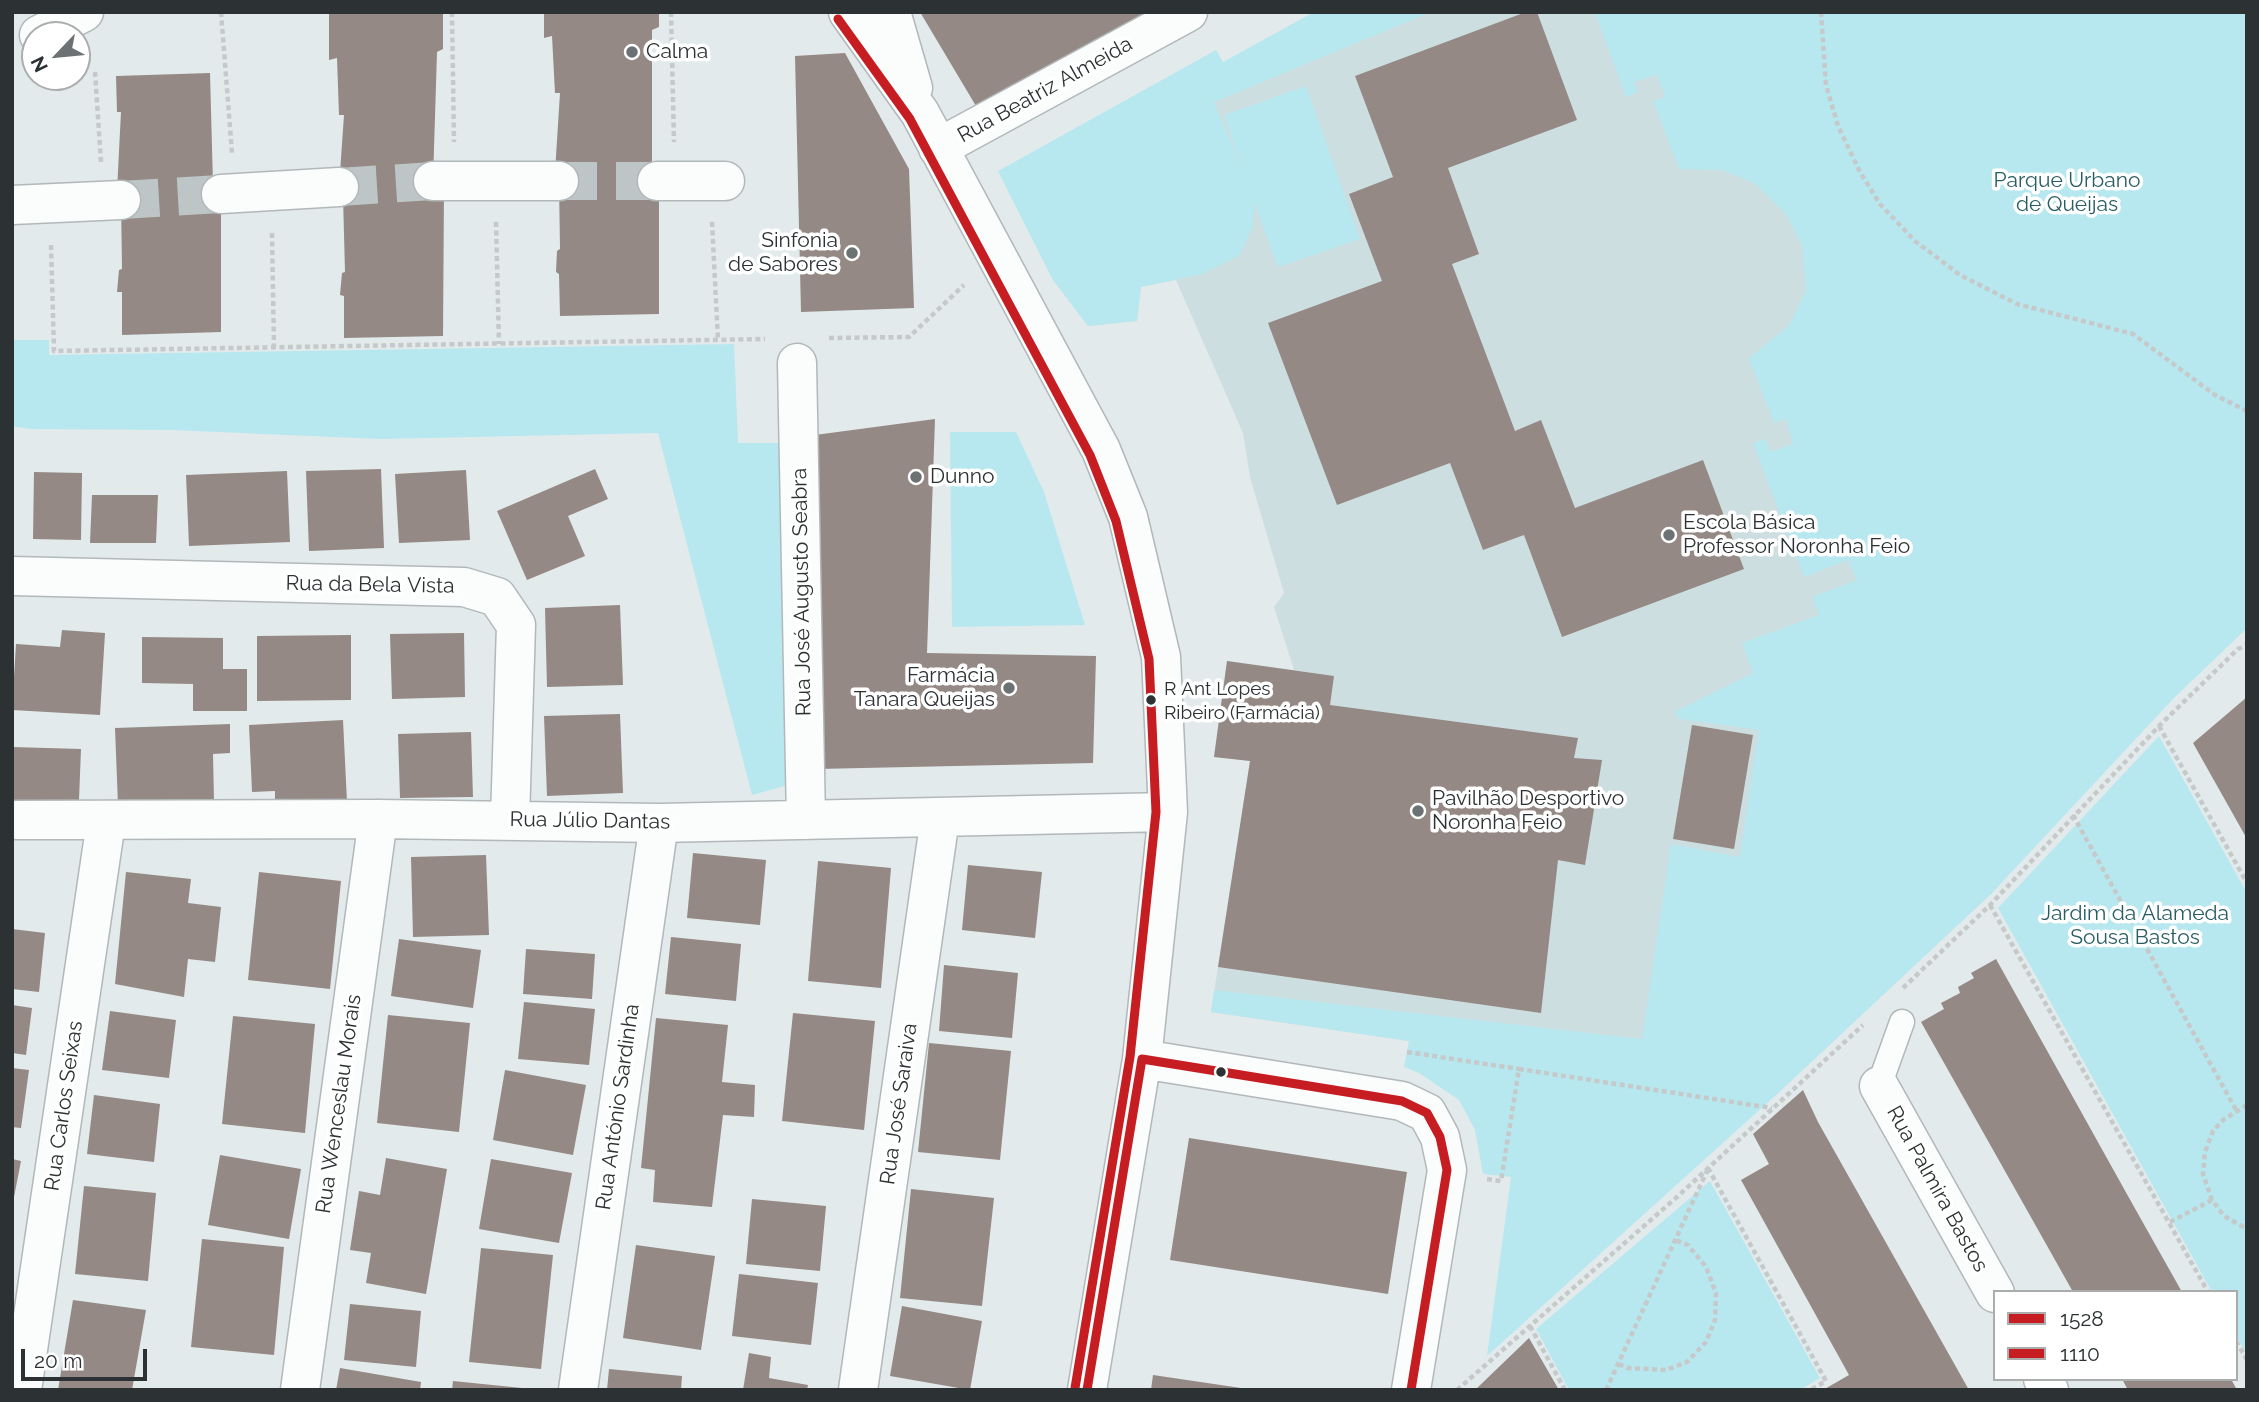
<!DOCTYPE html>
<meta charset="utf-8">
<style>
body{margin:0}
#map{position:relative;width:2259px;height:1402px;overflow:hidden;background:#e2eaec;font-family:Raleway,sans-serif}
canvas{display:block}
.frame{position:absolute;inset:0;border:14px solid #2c3233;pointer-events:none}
.legend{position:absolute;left:1993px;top:1290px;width:245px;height:91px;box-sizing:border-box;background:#fff;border:2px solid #abadad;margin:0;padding:9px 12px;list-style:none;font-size:21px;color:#2c3233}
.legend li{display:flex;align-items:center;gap:14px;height:35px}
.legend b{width:35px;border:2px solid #abadad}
.north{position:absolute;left:21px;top:21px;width:70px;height:70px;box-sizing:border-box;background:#fff;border:2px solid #abadad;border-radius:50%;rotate:244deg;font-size:19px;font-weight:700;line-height:28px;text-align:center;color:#2c3233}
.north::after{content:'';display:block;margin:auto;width:24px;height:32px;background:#6c7274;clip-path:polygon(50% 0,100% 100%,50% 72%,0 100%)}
.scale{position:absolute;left:21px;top:1349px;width:126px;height:32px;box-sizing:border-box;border:4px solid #2c3233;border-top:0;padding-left:9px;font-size:21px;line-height:24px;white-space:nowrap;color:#2c3233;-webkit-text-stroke:5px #fff;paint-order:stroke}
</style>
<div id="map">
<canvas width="2259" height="1402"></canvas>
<div class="frame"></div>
<ul class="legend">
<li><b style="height:9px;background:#c61d23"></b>1528</li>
<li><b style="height:9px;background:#c61d23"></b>1110</li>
</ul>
<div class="north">N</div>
<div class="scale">20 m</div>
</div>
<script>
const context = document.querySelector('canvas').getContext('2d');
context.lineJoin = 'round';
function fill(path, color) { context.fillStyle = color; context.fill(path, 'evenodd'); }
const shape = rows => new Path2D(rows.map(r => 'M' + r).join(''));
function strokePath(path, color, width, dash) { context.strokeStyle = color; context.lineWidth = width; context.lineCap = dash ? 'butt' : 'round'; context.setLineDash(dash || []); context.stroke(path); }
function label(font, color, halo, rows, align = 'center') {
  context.font = font + ' Raleway,sans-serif'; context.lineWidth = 7; context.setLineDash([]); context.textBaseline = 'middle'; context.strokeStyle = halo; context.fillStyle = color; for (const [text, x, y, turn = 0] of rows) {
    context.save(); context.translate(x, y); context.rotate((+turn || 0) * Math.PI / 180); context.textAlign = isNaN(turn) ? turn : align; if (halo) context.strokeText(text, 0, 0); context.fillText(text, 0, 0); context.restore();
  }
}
fill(shape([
 [1345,12,1748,12,1992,893,1776,1095,1211,1012,1250,761,1214,757,1227,661,1294,670,1274,607,1284,593,1250,477,1243,433,1176,280,1141,287,1137,321,1088,326,1053,280,1005,185]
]), '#cddee1');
fill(shape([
 [1314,12,1431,12,1214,102,1242,168,1224,115,1306,86,1360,239,1278,267,1254,203,1253,227,1239,256,1202,274,1141,287,1137,321,1088,326,1053,280,998,171,1216,50,1223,62],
 [1595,12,2247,12,2247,628,2173,699,1992,893,1776,1095,1487,1356,1511,1177,1483,1174,1475,1130,1459,1100,1419,1073,1404,1067,1409,1041,1211,1012,1214,990,1642,1039,1671,844,1740,857,1759,730,1680,719,1674,712,1753,673,1742,643,1819,615,1812,597,1857,580,1848,560,1804,577,1753,443,1765,439,1770,452,1793,444,1786,419,1774,423,1749,359,1790,324,1806,290,1802,245,1785,213,1754,183,1722,170,1679,169,1653,101,1665,97,1657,75,1634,82,1638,92,1626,97],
 [12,340,49,340,49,355,734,344,738,443,791,443,795,783,752,795,658,433,381,439,171,430,29,429,12,426],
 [950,432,1016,432,1044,492,1085,625,952,627],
 [2159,736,2247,893,2247,1355,2236,1336,2236,1292,2212,1292,1998,908],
 [1710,1181,1820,1378,1800,1390,1569,1390,1536,1329]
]), '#b8e8ef');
fill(shape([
 [329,12,443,12,443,49,437,52,433,181,444,188,443,336,344,338,344,296,340,295,342,273,345,272,343,196,339,187,344,115,339,115,337,58,329,60],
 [544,12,659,12,659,27,652,30,652,165,659,165,659,314,560,316,559,274,556,272,557,251,560,249,559,181,555,172,560,93,555,93,552,36,544,38],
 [920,12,1148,12,976,106],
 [1526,12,1537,12,1577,120,1448,168,1479,254,1452,264,1515,431,1541,420,1575,508,1703,460,1744,569,1562,637,1524,535,1483,550,1450,463,1337,505,1268,323,1382,281,1349,194,1393,177,1355,76],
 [845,53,909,169,914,308,801,312,795,56],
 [210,73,213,184,221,184,221,332,122,335,122,292,117,292,119,270,122,269,121,200,117,191,121,112,117,112,116,76],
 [935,419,927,653,1096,656,1093,763,817,769,815,435],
 [381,469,384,548,309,551,306,471],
 [595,469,608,499,568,516,585,556,527,580,497,511],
 [466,470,470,540,399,543,395,474],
 [287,471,290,542,189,546,186,475],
 [34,472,82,473,81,540,33,539],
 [92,495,158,495,156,543,90,543],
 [620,605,623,685,547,687,545,608],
 [62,630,105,633,100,715,12,710,16,644,60,647],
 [464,633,465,697,392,699,390,634],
 [351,635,351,700,257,701,257,636],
 [142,637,223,638,223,669,247,669,247,711,193,711,193,684,142,683],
 [1227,661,1334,676,1330,705,1578,738,1574,758,1602,760,1585,865,1558,860,1541,1013,1218,967,1250,761,1214,757],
 [2247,697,2247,839,2193,743],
 [620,714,623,793,547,796,544,716],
 [343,720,347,802,275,805,275,791,252,792,249,725],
 [230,724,230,753,213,754,214,802,118,805,115,728],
 [1692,725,1753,735,1734,849,1673,839],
 [471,732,473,797,400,798,398,734],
 [12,747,81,749,79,800,12,800],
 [693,853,766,860,760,925,687,918],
 [486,855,489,935,413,937,411,857],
 [818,861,891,868,881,988,808,981],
 [968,865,1042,872,1035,938,962,930],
 [126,872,191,879,188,903,221,907,215,962,188,959,184,997,115,984],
 [259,872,341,881,330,989,248,980],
 [12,929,45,933,39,992,12,989],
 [671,937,741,944,736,1001,665,994],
 [399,939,481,950,473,1008,391,996],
 [526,949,595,954,592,999,523,994],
 [1996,959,2133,1205,2182,1292,2073,1292,2050,1251,1921,1022,1944,1009,1941,1003,1960,993,1958,987,1974,978,1971,973],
 [944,965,1018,973,1012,1038,939,1031],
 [524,1002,595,1009,589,1065,518,1059],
 [12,1005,32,1008,26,1055,12,1053],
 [110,1011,176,1020,169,1078,102,1070],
 [793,1013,875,1021,864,1130,782,1121],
 [388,1015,470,1023,459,1132,377,1123],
 [233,1016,315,1024,305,1133,222,1124],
 [656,1018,728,1025,722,1082,755,1085,754,1117,723,1115,712,1207,653,1202,655,1170,641,1168],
 [929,1043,1011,1051,1000,1160,918,1152],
 [12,1068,29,1070,21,1128,12,1127],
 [505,1070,586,1085,573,1155,493,1140],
 [1803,1090,1818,1122,1969,1390,1823,1390,1849,1375,1741,1180,1769,1164,1753,1134],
 [94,1095,160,1104,154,1162,87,1154],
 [1189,1138,1407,1172,1388,1294,1170,1260],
 [220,1155,301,1169,289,1239,208,1225],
 [386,1158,447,1169,426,1294,366,1283,371,1253,350,1250,359,1191,380,1195],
 [12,1159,21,1161,14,1197,12,1197],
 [491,1159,572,1173,559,1243,479,1229],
 [84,1186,156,1193,148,1281,75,1274],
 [911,1189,994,1198,982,1306,900,1298],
 [752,1199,826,1206,820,1271,746,1264],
 [202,1239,284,1247,274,1355,191,1347],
 [636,1245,715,1256,701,1350,623,1338],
 [481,1248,553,1255,541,1369,469,1362],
 [739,1274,818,1283,811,1345,732,1336],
 [73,1300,146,1310,132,1390,58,1390],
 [350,1304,421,1311,416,1367,344,1360],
 [902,1306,982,1321,970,1390,890,1376],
 [1529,1338,1559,1390,1475,1390],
 [749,1353,771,1357,769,1378,808,1385,807,1390,743,1390],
 [340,1368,421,1382,420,1390,336,1390],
 [609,1369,682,1376,681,1390,607,1390],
 [1153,1375,1241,1388,1241,1390,1151,1390],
 [2122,1379,2231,1379,2237,1390,2128,1390],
 [453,1381,522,1388,522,1390,452,1390]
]), '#948984');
strokePath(shape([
 [559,181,657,181],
 [339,187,433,181],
 [121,200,221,194]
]), '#bec5c7', 38, [38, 19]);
const service = shape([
 [1879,1086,1902,1022]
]);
const minor = shape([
 [848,12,920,113,1101,450,1128,517,1161,657,1168,812,1142,1059,1087,1390],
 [891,12,913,88],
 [39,35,84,12],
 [938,148,1188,12],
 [433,181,559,181],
 [657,181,725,181],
 [221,194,339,187],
 [12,205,121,200],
 [797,363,806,820],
 [12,576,464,587,497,597,516,625,510,820],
 [12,820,378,819,659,823,1168,812],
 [1142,1059,1402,1101,1427,1113,1440,1137,1447,1170,1411,1390],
 [1879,1086,1995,1293],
 [2043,1379,2049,1390],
 [22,1390,106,822],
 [300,1390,378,819],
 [578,1390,659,823],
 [858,1390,940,818]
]);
strokePath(service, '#b2b8b9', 27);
strokePath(minor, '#b2b8b9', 41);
strokePath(shape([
 [221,12,232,153],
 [452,12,454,142],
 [671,12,674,142],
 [1821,12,1826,85,1838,126,1860,172,1880,204,1915,241,1960,275,2017,304,2133,334,2215,395,2247,411],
 [95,72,101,162],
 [496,222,499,344],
 [712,222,718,340],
 [272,233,274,347],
 [51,245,54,351,765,339],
 [829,338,909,337,964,285],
 [2159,726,2247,883],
 [2073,815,2236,1110],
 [1990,905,2208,1292],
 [1903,988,1990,905,2162,723,2238,649,2247,645],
 [1407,1052,1519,1069],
 [2247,1105,2223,1120,2213,1131,2205,1152,2203,1174,2212,1200,2224,1216,2247,1229],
 [1708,1168,1826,1381,1810,1390],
 [1487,1179,1501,1181,1519,1069,1772,1108],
 [2170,1222,2212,1200],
 [1530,1326,1565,1390],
 [2236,1341,2247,1360],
 [1619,1364,1627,1368,1666,1370,1687,1362,1706,1342,1715,1320,1716,1293,1706,1267,1688,1245,1675,1240],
 [1457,1390,1677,1197,1863,1025],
 [1606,1390,1707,1171]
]), '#c6c9c9', 4.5, [5, 3.5]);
strokePath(service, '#fbfcfc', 24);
strokePath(minor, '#fbfcfc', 38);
strokePath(shape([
 [1142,1059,1402,1101,1427,1113,1440,1137,1447,1170,1411,1390],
 [1087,1390,1142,1059]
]), '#c61d23', 9);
strokePath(shape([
 [838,19,910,119,1090,455,1116,521,1149,659,1156,812,1130,1057,1075,1388]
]), '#c61d23', 9);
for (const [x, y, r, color] of [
 [632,52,7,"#6c7274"],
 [852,253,7,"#6c7274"],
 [916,477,7,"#6c7274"],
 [1669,535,7,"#6c7274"],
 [1009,688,7,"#6c7274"],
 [1151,700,6,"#2c3233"],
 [1418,811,7,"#6c7274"],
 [1221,1072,6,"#2c3233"]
]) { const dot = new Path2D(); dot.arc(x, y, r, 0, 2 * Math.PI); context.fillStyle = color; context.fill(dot); strokePath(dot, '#fff', 2.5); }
label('19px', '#2c3233', '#fff', [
 ["R Ant Lopes",1164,689],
 ["Ribeiro (Farmácia)",1164,713]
], 'left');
label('21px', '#2c3233', '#fff', [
 ["Calma",646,52],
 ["Sinfonia",838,241,"right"],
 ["de Sabores",838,265,"right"],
 ["Dunno",930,477],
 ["Escola Básica",1683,523],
 ["Professor Noronha Feio",1683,547],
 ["Farmácia",995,676,"right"],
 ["Tanara Queijas",995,700,"right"],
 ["Pavilhão Desportivo",1432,799],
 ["Noronha Feio",1432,823]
], 'left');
label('21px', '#2c3233', '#fff', [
 ["Rua Beatriz Almeida",1045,90,-29],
 ["Rua da Bela Vista",370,585,1],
 ["Rua José Augusto Seabra",802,592,-91],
 ["Rua Júlio Dantas",590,821,1],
 ["Rua Wenceslau Morais",339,1104,-82],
 ["Rua José Saraiva",899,1104,-82],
 ["Rua Carlos Seixas",64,1106,-82],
 ["Rua António Sardinha",618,1107,-82],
 ["Rua Palmira Bastos",1937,1189,61]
]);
label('21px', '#295d64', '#fff', [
 ["Parque Urbano",2067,181],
 ["de Queijas",2067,205],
 ["Jardim da Alameda",2135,914],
 ["Sousa Bastos",2135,938]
]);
</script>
